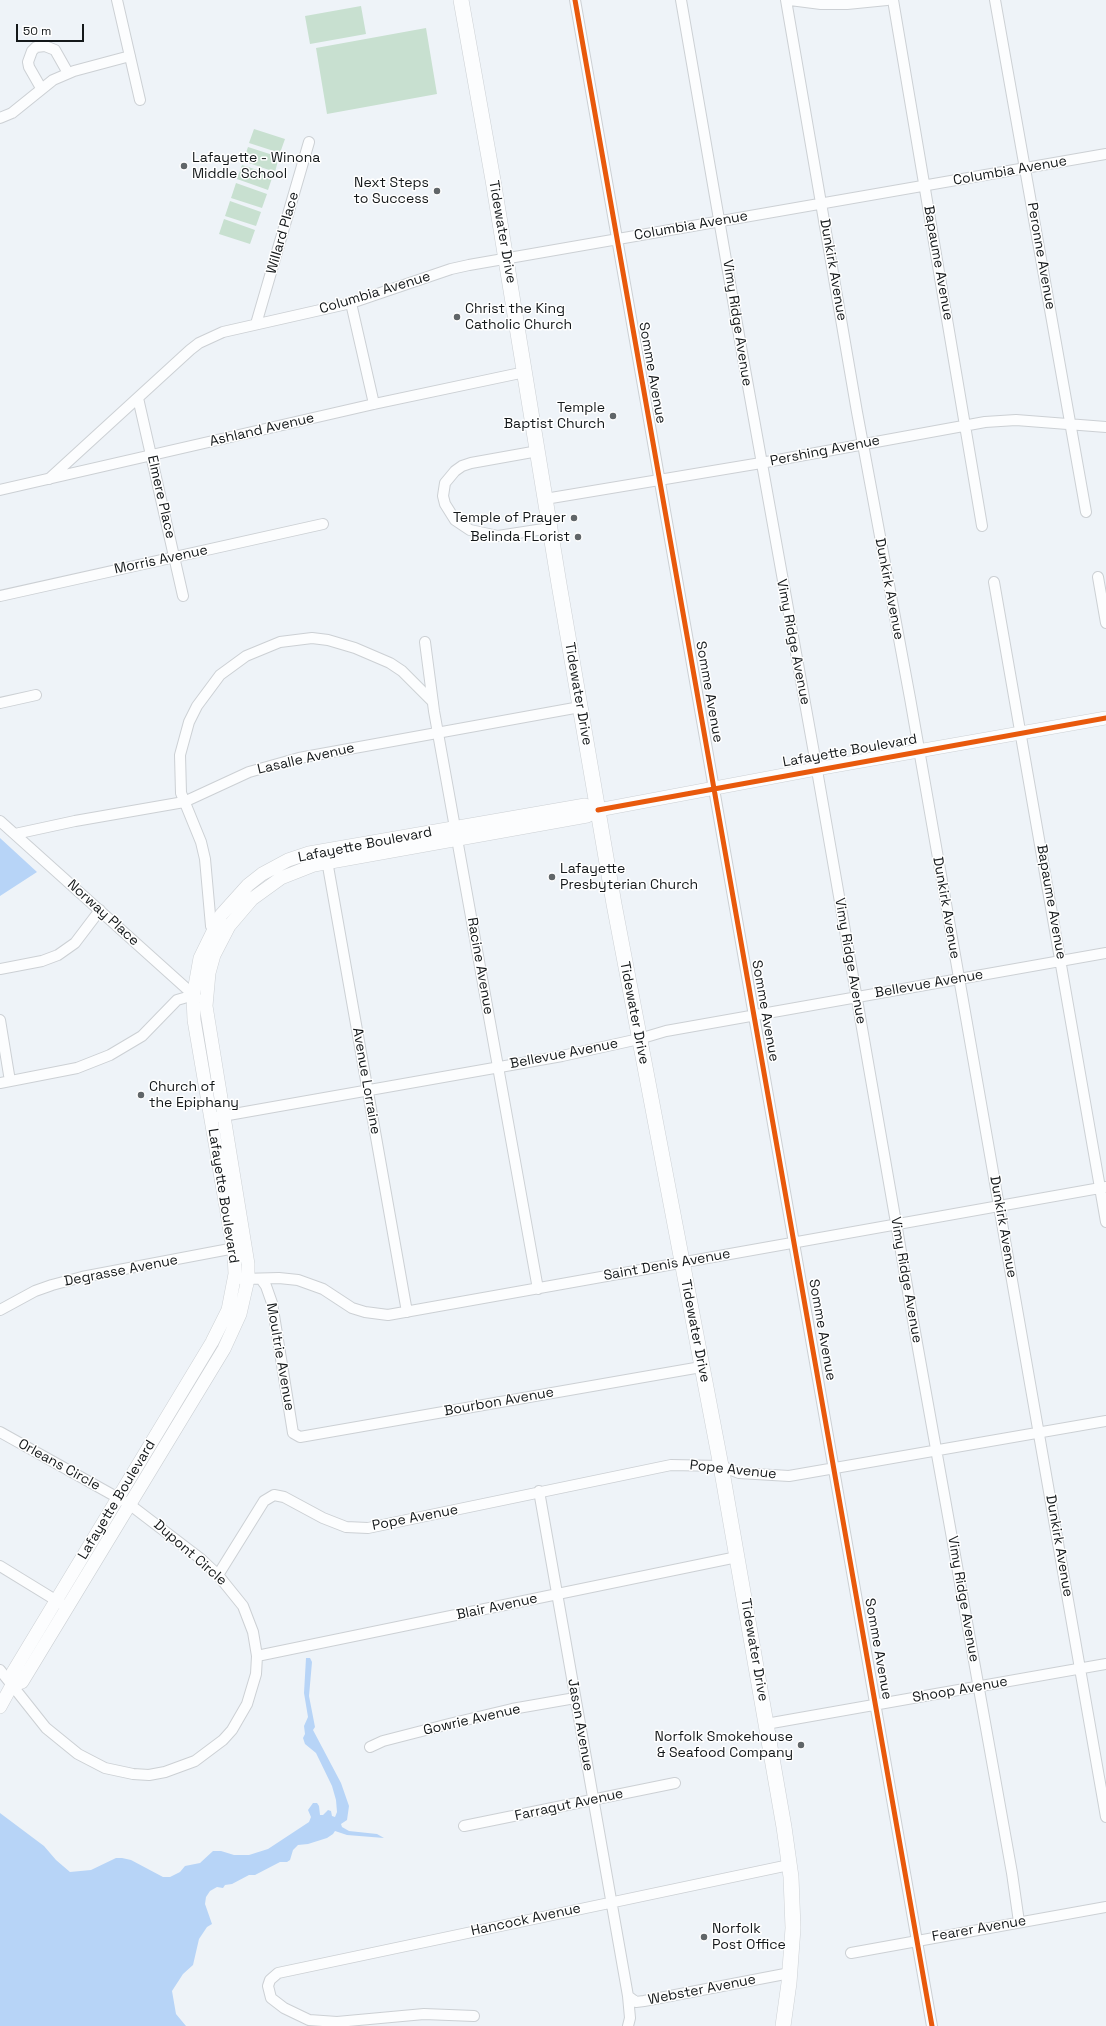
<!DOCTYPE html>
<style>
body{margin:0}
#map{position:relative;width:1106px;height:2026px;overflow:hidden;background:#eef3f8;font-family:"Space Grotesk",sans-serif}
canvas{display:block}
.scale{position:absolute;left:16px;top:24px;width:68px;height:18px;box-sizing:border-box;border:2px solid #14181a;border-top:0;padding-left:5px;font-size:12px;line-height:14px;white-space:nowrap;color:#14181a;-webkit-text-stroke:3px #fff;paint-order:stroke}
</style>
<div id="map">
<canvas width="1106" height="2026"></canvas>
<div class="scale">50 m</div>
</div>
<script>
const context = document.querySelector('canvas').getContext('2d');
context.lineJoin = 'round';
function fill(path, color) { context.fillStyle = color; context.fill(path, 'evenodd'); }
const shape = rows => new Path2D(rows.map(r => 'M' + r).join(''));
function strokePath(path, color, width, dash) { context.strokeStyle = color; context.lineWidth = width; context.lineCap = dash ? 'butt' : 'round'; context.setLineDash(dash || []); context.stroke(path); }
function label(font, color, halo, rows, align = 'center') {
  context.font = font + ' "Space Grotesk",sans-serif'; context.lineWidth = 3; context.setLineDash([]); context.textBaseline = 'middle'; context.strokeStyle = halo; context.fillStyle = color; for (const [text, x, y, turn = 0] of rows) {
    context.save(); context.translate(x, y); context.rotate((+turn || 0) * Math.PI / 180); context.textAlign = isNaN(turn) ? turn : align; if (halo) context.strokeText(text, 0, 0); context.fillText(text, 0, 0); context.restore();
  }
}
fill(shape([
 [361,6,366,34,310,44,305,16],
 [426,28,437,94,327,114,316,48],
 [254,129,285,139,280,153,249,143],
 [248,147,279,157,275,172,243,161],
 [242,165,273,175,268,190,237,179],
 [236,183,267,194,262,208,231,198],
 [230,201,261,212,256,226,225,216],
 [224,219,255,230,250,244,219,234]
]), '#c8e0d0');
fill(shape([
 [0,838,37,872,0,896],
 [306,1658,310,1658,312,1662,309,1696,315,1727,313,1730,341,1783,349,1806,347,1820,341,1824,342,1827,349,1831,377,1834,384,1838,347,1835,335,1831,333,1834,327,1838,308,1844,298,1845,293,1850,290,1860,287,1862,280,1862,255,1875,249,1875,232,1884,225,1885,223,1888,217,1887,210,1891,206,1897,205,1904,212,1924,207,1927,199,1939,193,1965,183,1974,172,1991,176,2014,186,2026,0,2026,0,1813,44,1846,56,1860,70,1872,91,1870,116,1858,122,1858,131,1860,163,1877,170,1877,180,1872,185,1866,200,1863,213,1851,221,1851,234,1855,249,1855,268,1849,309,1822,311,1817,308,1810,313,1803,317,1803,319,1806,320,1815,323,1815,328,1810,331,1811,332,1816,335,1817,337,1812,336,1800,332,1786,316,1753,305,1744,303,1738,305,1734,304,1726,308,1717,304,1693]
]), '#b7d4f7');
const minor = shape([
 [117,0,140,100],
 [575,0,932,2026],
 [681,0,743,358,814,753,917,1343,1012,1873,1019,1922],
 [786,0,857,412,910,698,1106,1817],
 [790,0,821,4,847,4,887,0],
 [893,0,982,526],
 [995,0,1086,512],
 [41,88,29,67,28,62,32,51,36,47,45,46,55,50,68,73],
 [0,118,12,113,53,80,74,71,130,56],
 [351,303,374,404],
 [256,324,309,142],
 [138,398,183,596],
 [538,451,471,463,462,466,455,471,445,483,443,496,445,504,455,520,470,530,498,536,550,528],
 [49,479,190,350,199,343,223,332,351,303,451,269,469,265,1106,154],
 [0,490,374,404,525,372],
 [545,499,761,463,985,422,1016,420,1106,427],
 [1098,577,1106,623],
 [994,582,1106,1222],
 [0,596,323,524],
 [425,642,434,711,538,1289],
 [0,703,36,695],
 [0,821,197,998],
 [15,834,75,821,184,802,249,772,299,758,580,707],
 [326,855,407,1312],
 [215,934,211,926,205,859,201,842,181,793,180,755,189,722,197,706,220,675,246,656,280,642,312,638,328,640,355,648,390,663,402,671,433,702],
 [0,969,42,961,58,955,75,943,100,910],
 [0,1020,10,1081],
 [0,1083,77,1068,110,1055,142,1036,177,1000,194,995],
 [217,1117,562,1056,639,1039,666,1031,1106,953],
 [241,1279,279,1278,298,1280,323,1289,352,1308,365,1312,388,1315,1106,1187],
 [261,1279,266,1286,272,1303,293,1433,300,1437,701,1367],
 [0,1310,35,1291,52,1285,82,1277,240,1247],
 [0,1432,129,1504,201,1559,218,1575,243,1606,253,1632,257,1656,256,1674,247,1704,232,1730,223,1740,195,1761,165,1772,149,1775,133,1774,105,1768,78,1754,46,1728,0,1670],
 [539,1491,628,1996,636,2002,644,2001,790,1973],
 [0,1566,62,1604],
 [218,1575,264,1501,274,1495,284,1497,323,1518,346,1527,368,1528,671,1465,721,1466,739,1473,789,1476,1106,1421],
 [257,1656,737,1557],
 [766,1724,1106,1664],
 [370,1747,383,1741,449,1724,512,1709,575,1698],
 [464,1826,675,1783],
 [851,1953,1106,1907],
 [474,2016,424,2014,337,2022,309,2020,284,2008,271,1998,268,1986,270,1980,278,1973,789,1865],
 [628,2026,630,2018,628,1996]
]);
const major = shape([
 [12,1685,22,1682,224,1349,240,1314,248,1279,248,1264,206,1006,209,973,214,955,229,926,252,899,281,878,314,865,587,816,598,810,816,769,1106,718],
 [0,1707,12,1685,13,1672,212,1342,228,1310,235,1274,234,1254,194,1020,193,997,200,958,221,915,248,885,262,874,288,860,309,853,585,805,598,810]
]);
const highway = shape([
 [461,0,493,180,559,584,614,904,721,1466,784,1827,791,1877,793,1928,789,1983,783,2026]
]);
strokePath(minor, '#ccd0d4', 12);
strokePath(major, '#ccd0d4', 14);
strokePath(highway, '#ccd0d4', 16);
strokePath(minor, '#fcfdfe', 10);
strokePath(major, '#fcfdfe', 13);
strokePath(highway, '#fcfdfe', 15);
strokePath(shape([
 [575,0,932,2026],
 [598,810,1106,718]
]), '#e8590c', 5);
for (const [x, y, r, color] of [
 [184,166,4,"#606568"],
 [437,191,4,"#606568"],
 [457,317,4,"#606568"],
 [613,416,4,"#606568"],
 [574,518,4,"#606568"],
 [578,537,4,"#606568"],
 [552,877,4,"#606568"],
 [141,1095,4,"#606568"],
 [801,1745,4,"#606568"],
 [704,1937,4,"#606568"]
]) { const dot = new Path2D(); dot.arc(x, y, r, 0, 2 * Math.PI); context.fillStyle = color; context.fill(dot); strokePath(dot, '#fff', 1.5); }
label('14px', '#14181a', '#fff', [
 ["Lafayette - Winona",192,158],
 ["Middle School",192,174],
 ["Next Steps",429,183,"right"],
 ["to Success",429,199,"right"],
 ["Christ the King",465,309],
 ["Catholic Church",465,325],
 ["Temple",605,408,"right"],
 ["Baptist Church",605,424,"right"],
 ["Temple of Prayer",566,518,"right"],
 ["Belinda FLorist",570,537,"right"],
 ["Lafayette",560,869],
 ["Presbyterian Church",560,885],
 ["Church of",149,1087],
 ["the Epiphany",149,1103],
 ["Norfolk Smokehouse",793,1737,"right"],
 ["& Seafood Company",793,1753,"right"],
 ["Norfolk",712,1929],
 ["Post Office",712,1945]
], 'left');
label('14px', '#14181a', '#fff', [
 ["Columbia Avenue",1010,171,-10],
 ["Columbia Avenue",691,226,-10],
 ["Tidewater Drive",502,232,80],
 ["Willard Place",283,233,-74],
 ["Peronne Avenue",1041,256,80],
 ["Bapaume Avenue",938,263,80],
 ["Dunkirk Avenue",833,270,80],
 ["Columbia Avenue",375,293,-17],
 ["Vimy Ridge Avenue",737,323,81],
 ["Somme Avenue",652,373,80],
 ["Ashland Avenue",262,430,-13],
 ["Pershing Avenue",825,451,-11],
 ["Elmere Place",161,497,77],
 ["Morris Avenue",161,560,-12],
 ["Dunkirk Avenue",889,589,79],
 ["Vimy Ridge Avenue",793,642,79],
 ["Somme Avenue",709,692,80],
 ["Tidewater Drive",578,694,80],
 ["Lafayette Boulevard",850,751,-10],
 ["Lasalle Avenue",306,759,-13],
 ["Lafayette Boulevard",365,845,-11],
 ["Bapaume Avenue",1051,902,80],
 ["Dunkirk Avenue",946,908,80],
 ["Norway Place",103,913,42],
 ["Vimy Ridge Avenue",850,961,80],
 ["Racine Avenue",480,966,80],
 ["Bellevue Avenue",929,984,-10],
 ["Somme Avenue",765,1011,80],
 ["Tidewater Drive",634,1013,79],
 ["Bellevue Avenue",564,1054,-11],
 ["Avenue Lorraine",366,1081,80],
 ["Lafayette Boulevard",223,1196,81],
 ["Dunkirk Avenue",1003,1227,80],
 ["Saint Denis Avenue",667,1265,-10],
 ["Degrasse Avenue",121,1271,-11],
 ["Vimy Ridge Avenue",906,1280,80],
 ["Somme Avenue",822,1330,80],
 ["Tidewater Drive",695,1331,79],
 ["Moultrie Avenue",280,1357,80],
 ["Bourbon Avenue",499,1402,-10],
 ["Orleans Circle",59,1465,29],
 ["Pope Avenue",733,1470,6],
 ["Lafayette Boulevard",117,1500,-59],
 ["Pope Avenue",415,1518,-11],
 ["Dunkirk Avenue",1059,1546,80],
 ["Dupont Circle",190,1553,41],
 ["Vimy Ridge Avenue",963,1599,80],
 ["Blair Avenue",497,1607,-12],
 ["Somme Avenue",878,1649,80],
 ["Tidewater Drive",754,1650,80],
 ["Shoop Avenue",960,1690,-10],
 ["Gowrie Avenue",472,1720,-13],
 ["Jason Avenue",580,1725,80],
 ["Farragut Avenue",569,1805,-12],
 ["Hancock Avenue",526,1920,-12],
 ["Fearer Avenue",979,1929,-10],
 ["Webster Avenue",702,1990,-11]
]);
</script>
